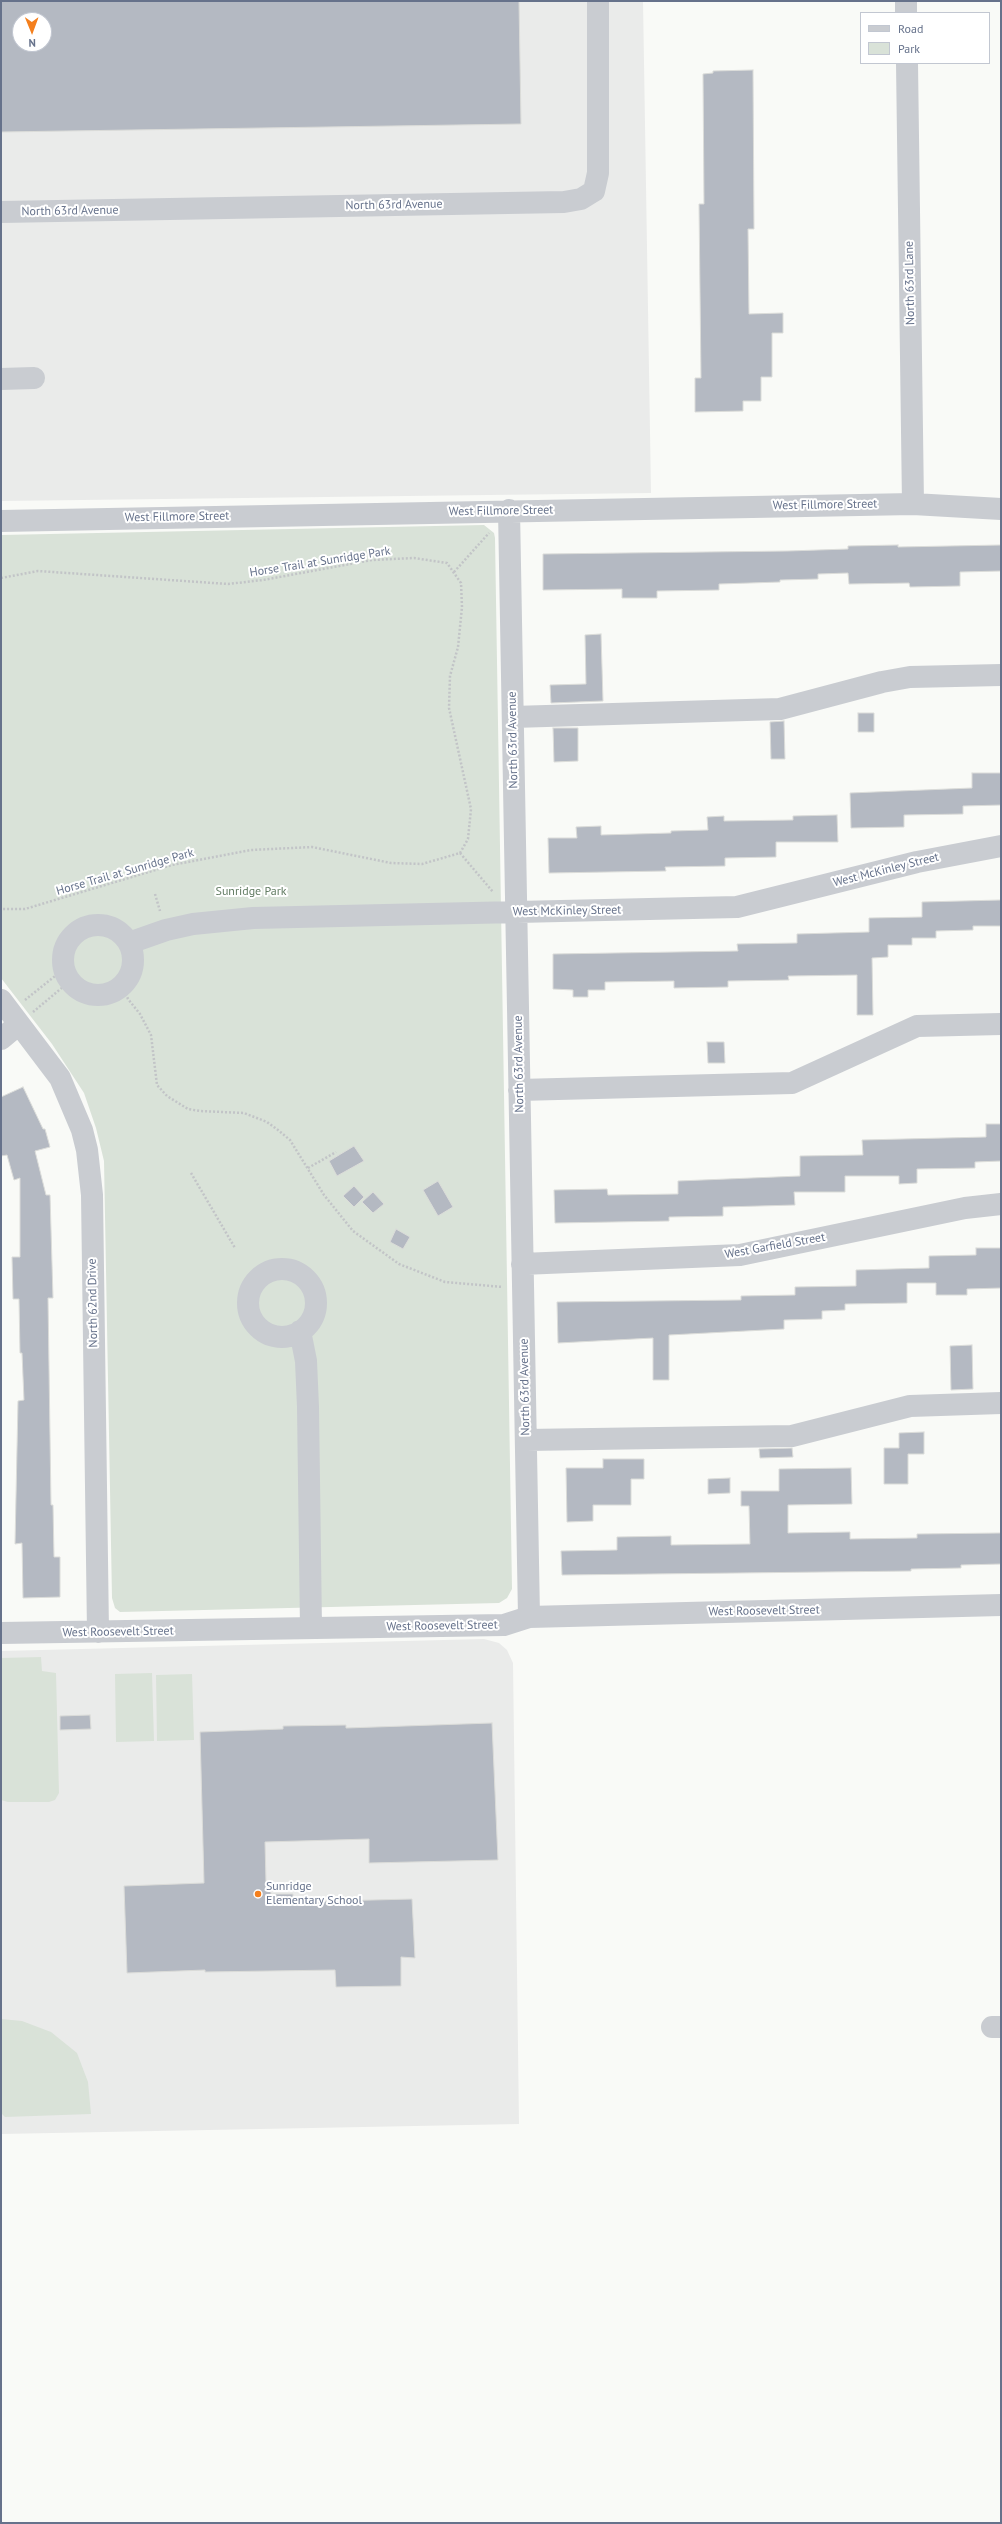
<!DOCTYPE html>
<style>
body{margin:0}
#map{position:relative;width:1002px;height:2524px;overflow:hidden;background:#f9faf7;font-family:"PT Sans",sans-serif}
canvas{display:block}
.frame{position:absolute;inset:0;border:2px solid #66728b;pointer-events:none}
.legend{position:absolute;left:860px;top:12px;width:130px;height:52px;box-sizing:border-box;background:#fff;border:1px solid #c2c7d1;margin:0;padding:5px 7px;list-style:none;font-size:12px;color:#66728b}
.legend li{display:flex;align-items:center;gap:8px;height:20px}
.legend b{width:20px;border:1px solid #c2c7d1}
.north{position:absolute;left:12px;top:12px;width:40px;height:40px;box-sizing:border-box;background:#fff;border:1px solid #c2c7d1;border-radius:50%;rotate:179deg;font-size:11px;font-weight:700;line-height:16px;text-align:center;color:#66728b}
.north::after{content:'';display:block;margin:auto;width:14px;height:18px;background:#f47f1d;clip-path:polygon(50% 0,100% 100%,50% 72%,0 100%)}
</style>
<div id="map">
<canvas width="1002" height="2524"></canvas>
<div class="frame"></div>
<ul class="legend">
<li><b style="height:5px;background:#c9ccd1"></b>Road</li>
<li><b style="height:11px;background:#d9e2d8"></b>Park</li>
</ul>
<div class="north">N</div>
</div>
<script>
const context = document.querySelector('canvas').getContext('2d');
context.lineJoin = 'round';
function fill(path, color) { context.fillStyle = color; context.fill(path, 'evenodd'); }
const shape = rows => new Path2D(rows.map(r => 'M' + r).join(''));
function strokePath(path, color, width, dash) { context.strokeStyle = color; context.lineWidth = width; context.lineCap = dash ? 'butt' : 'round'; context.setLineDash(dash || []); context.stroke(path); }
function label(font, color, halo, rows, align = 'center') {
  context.font = font + ' "PT Sans",sans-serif'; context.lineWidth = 4; context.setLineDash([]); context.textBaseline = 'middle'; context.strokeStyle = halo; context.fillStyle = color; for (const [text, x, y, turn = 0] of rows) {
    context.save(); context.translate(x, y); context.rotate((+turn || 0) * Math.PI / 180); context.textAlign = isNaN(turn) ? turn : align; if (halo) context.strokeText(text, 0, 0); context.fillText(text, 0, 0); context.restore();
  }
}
fill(shape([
 [1,1,643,1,651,493,1,501],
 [20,20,44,20,44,44,20,44],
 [484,1639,499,1643,507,1650,513,1663,519,2124,1,2134,1,1651]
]), '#eaebea');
fill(shape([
 [484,525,494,533,495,538,512,1589,507,1598,499,1603,120,1612,115,1608,112,1598,104,1161,96,1128,84,1093,52,1044,1,978,1,535],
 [41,1657,42,1671,56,1673,59,1793,55,1800,49,1802,8,1802,1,1800,1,1658],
 [152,1673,154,1741,116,1742,115,1674],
 [192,1674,194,1740,157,1741,156,1675],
 [1,2019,22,2021,51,2032,77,2053,88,2082,91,2114,5,2117,1,2113]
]), '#d9e2d8');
const building = shape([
 [1,1,519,1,521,124,1,132,1,1],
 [20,20,44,20,44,44,20,44,20,20],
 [753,70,754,229,748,229,749,314,783,313,783,333,772,333,772,377,761,377,761,401,743,401,743,411,695,412,695,378,701,378,699,204,704,204,703,74,713,73,713,71,753,70],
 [898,545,898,547,1001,545,1001,571,960,572,960,586,910,587,909,583,849,584,848,573,818,574,818,579,780,580,780,582,719,584,719,590,657,591,657,598,622,598,622,589,543,590,543,554,788,551,848,549,848,546,898,545],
 [601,634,603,701,551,703,550,685,586,684,585,635,601,634],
 [858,713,874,713,874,732,858,732,858,713],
 [784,721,785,759,771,759,770,722,784,721],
 [553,728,578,728,578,761,554,762,553,728],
 [972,773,1001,773,1001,805,963,806,963,814,904,815,904,827,851,828,850,793,972,788,972,773],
 [837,815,838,842,776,842,776,857,725,858,725,866,665,867,666,871,549,873,548,838,577,838,576,827,601,826,601,835,671,833,671,831,708,830,707,817,724,816,724,821,793,820,793,816,837,815],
 [1001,900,1001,926,973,926,973,930,936,931,936,938,912,938,912,945,888,945,888,957,872,958,873,1015,857,1015,857,975,788,976,789,980,728,981,728,987,674,988,674,981,605,982,605,990,588,990,588,997,573,997,573,990,553,989,553,954,738,951,737,944,797,943,797,934,869,932,869,918,922,917,922,902,1001,900],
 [707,1042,724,1042,725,1063,708,1063,707,1042],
 [23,1087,43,1129,45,1129,50,1147,35,1151,46,1195,50,1195,53,1298,48,1298,51,1505,53,1505,54,1557,60,1557,60,1597,23,1598,22,1543,15,1544,18,1401,24,1400,22,1353,20,1353,19,1299,13,1299,12,1257,20,1257,20,1178,14,1180,7,1155,1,1156,1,1097,23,1087],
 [986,1124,1001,1124,1001,1161,975,1162,975,1168,917,1169,917,1183,899,1184,899,1176,845,1176,845,1192,794,1192,795,1205,723,1207,723,1216,669,1217,669,1221,555,1223,554,1190,607,1189,608,1195,678,1194,678,1181,800,1176,800,1156,863,1155,862,1140,986,1137,986,1124],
 [354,1146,364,1161,337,1176,329,1161,354,1146],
 [438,1181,453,1207,438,1216,423,1190,438,1181],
 [354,1186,364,1197,354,1207,343,1196,354,1186],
 [373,1192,384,1204,373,1213,362,1202,373,1192],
 [396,1229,410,1237,403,1249,390,1242,396,1229],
 [976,1248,1001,1248,1001,1288,967,1289,967,1295,936,1295,936,1283,907,1283,907,1303,845,1304,845,1310,822,1311,822,1319,784,1320,784,1329,669,1335,669,1380,653,1380,653,1338,558,1343,557,1302,741,1300,741,1296,795,1295,795,1287,856,1286,856,1270,929,1268,929,1256,976,1255,976,1248],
 [972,1345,973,1389,951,1390,950,1346,972,1345],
 [924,1432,924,1454,908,1454,908,1484,884,1484,884,1448,899,1448,899,1433,924,1432],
 [792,1448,793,1457,760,1458,759,1449,792,1448],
 [603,1459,644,1459,644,1479,631,1479,631,1505,593,1505,593,1521,567,1522,566,1468,603,1468,603,1459],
 [851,1468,852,1504,788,1505,788,1533,850,1532,850,1539,917,1538,917,1534,1001,1533,1001,1564,961,1565,961,1568,911,1569,911,1571,562,1575,561,1551,617,1550,617,1537,671,1536,671,1545,750,1544,749,1506,741,1506,741,1491,779,1491,779,1469,851,1468],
 [730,1478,730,1493,708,1494,708,1479,730,1478],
 [90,1715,91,1729,60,1730,60,1716,90,1715],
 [492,1723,498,1860,369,1863,369,1839,265,1842,266,1882,270,1882,271,1894,293,1894,293,1902,412,1899,415,1958,401,1957,401,1986,336,1987,335,1970,205,1972,205,1970,127,1973,124,1886,204,1883,200,1732,283,1729,283,1726,346,1725,346,1728,492,1723]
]);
fill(building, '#b4b9c2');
strokePath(building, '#dbdcd9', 1);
strokePath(shape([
 [454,572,489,533],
 [1,578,38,571,228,584,263,580,372,560,414,558,447,563,461,583,462,607,458,647,450,676,449,708,471,809,468,839,460,853,422,864,391,863,312,847,251,850,172,865,25,909,1,909],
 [460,853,493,892],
 [155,894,160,911],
 [123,986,128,999,140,1014,151,1035,157,1085,167,1096,188,1109,200,1111,244,1113,267,1122,278,1130,290,1140,324,1195,353,1231,399,1264,445,1282,503,1287],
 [25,1000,64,969],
 [33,1012,70,981],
 [308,1168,336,1152],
 [191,1173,235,1248]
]), '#c2c4c7', 2.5, [2, 2]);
strokePath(shape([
 [906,1,906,13],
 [907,63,913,504],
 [1,212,564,202,581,199,594,191,598,173,598,1],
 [1,379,34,378],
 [509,510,529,1617],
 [1,521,913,504,1001,509],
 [513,717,780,709,882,682,910,677,1001,675],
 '63 960a35 35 0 1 1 70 0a35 35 0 1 1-70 0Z',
 [129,943,166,930,193,924,253,918,737,907,917,862,1001,846],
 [1,1000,60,1078,82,1130,87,1150,92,1195,98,1632],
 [1,1039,19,1024],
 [519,1090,792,1083,917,1026,1001,1024],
 [522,1264,740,1255,965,1208,1001,1204],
 '248 1303a34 34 0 1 1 68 0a34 34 0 1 1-68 0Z',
 [300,1331,306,1361,308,1407,311,1628],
 [526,1440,792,1436,910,1406,1001,1403],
 [1,1633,504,1625,529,1617,1001,1605],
 [992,2027,1001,2027]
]), '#c9ccd1', 22);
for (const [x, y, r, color] of [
 [258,1894,4,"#f47f1d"]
]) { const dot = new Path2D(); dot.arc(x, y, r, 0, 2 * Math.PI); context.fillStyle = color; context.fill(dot); strokePath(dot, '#fff', 1.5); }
label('12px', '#66728b', '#fff', [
 ["North 63rd Avenue",394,205,-1],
 ["North 63rd Avenue",70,211,-1],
 ["North 63rd Lane",910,283,-91],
 ["West Fillmore Street",825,505,-1],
 ["West Fillmore Street",501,511,-1],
 ["West Fillmore Street",177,517,-1],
 ["Horse Trail at Sunridge Park",320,562,-9],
 ["North 63rd Avenue",513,740,-91],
 ["West McKinley Street",886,870,-14],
 ["Horse Trail at Sunridge Park",125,872,-16],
 ["West McKinley Street",567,911,-1],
 ["North 63rd Avenue",519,1064,-91],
 ["West Garfield Street",775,1246,-10],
 ["North 62nd Drive",93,1303,-91],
 ["North 63rd Avenue",525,1387,-91],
 ["West Roosevelt Street",764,1611,-1],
 ["West Roosevelt Street",442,1626,-1],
 ["West Roosevelt Street",118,1632,-1]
]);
label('12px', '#617b62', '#fff', [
 ["Sunridge Park",251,892]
]);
label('12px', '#66728b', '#fff', [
 ["Sunridge",266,1887],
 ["Elementary School",266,1901]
], 'left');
</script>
